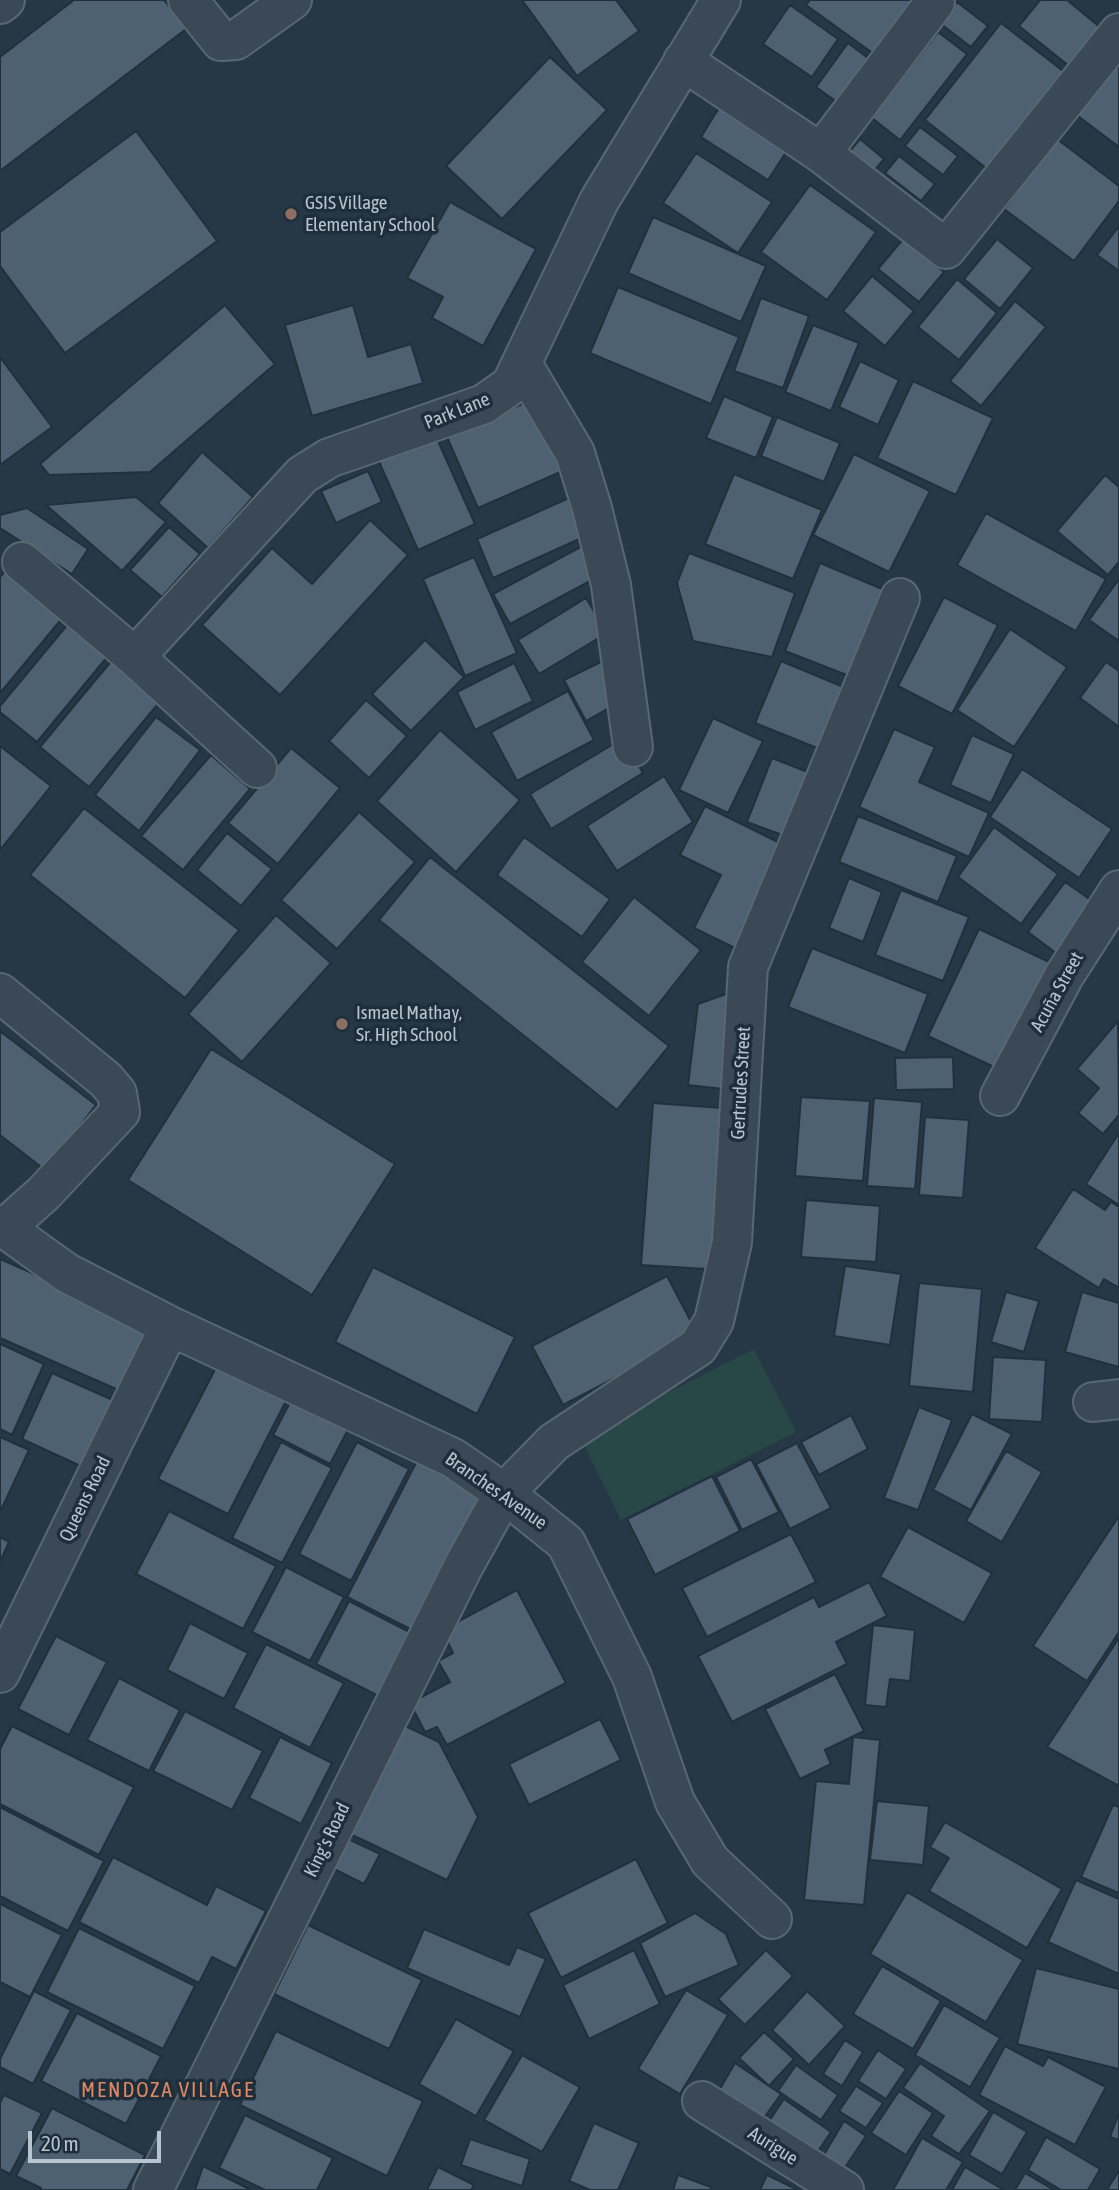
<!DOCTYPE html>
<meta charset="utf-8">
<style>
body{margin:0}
#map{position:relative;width:1119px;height:2190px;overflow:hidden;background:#263846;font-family:"Asap Condensed",sans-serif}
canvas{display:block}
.scale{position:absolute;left:28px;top:2131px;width:133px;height:32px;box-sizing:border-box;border:4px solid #b8c4cf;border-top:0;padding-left:9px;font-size:21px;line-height:24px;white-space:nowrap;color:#b8c4cf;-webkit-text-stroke:5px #1f2e3b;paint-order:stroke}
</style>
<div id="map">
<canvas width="1119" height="2190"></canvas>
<div class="scale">20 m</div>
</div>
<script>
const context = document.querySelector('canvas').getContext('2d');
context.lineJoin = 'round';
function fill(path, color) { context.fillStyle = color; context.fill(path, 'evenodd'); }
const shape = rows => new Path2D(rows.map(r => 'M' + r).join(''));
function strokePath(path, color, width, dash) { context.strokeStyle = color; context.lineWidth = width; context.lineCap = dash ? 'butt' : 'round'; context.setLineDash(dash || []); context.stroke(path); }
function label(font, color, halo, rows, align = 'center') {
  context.font = font + ' "Asap Condensed",sans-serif'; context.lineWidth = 7; context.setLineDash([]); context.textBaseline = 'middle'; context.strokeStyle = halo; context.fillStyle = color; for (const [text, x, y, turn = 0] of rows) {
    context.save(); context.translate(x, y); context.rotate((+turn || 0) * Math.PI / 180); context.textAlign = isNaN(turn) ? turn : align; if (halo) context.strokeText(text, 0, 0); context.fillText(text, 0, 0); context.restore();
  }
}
fill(shape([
 [754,1349,796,1432,621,1520,580,1437]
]), '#284747');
const building = shape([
 [74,0,164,0,186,29,0,171,0,57,74,0],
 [522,0,616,0,639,31,577,76,522,0],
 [810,0,913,0,874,54,806,5,810,0],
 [1040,0,1067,0,1101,28,1069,66,1019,26,1040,0],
 [957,2,988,26,971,47,941,24,957,2],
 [790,5,838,39,812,77,763,44,790,5],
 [1001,23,1076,81,1000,179,925,120,1001,23],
 [938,32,967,54,900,140,872,118,938,32],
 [848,43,880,67,848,110,816,87,848,43],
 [1119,45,1119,147,1070,110,1119,45],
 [550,57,607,110,502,219,446,166,550,57],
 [722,103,790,146,768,180,701,137,722,103],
 [920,127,958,156,943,175,905,146,920,127],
 [136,131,217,241,65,353,0,266,0,232,136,131],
 [860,139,884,159,868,178,844,158,860,139],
 [1057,139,1119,186,1119,201,1074,261,1004,209,1057,139],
 [696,153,772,202,738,253,663,203,696,153],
 [899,156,935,184,921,201,885,173,899,156],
 [810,185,876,232,827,300,761,252,810,185],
 [450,202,536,249,483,346,432,318,443,297,407,278,450,202],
 [653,217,766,266,741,322,628,273,653,217],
 [1119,226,1119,271,1097,255,1119,226],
 [904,238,944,272,919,302,878,269,904,238],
 [997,239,1033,268,1000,309,964,279,997,239],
 [872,276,914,311,885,346,843,311,872,276],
 [957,279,997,313,959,360,918,327,957,279],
 [618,287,739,337,711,404,590,353,618,287],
 [761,298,809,316,783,388,734,371,761,298],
 [1015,301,1046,327,981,406,950,381,1015,301],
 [225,305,275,364,150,472,49,475,40,464,225,305],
 [353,305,368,357,411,344,423,383,312,416,285,325,353,305],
 [813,325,859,343,831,411,785,392,813,325],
 [0,357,52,427,0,465,0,357],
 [860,361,899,380,878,425,839,407,860,361],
 [913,381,993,418,956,495,877,458,913,381],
 [540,396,572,467,478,508,447,437,540,396],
 [724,396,773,417,756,458,706,438,724,396],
 [777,417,840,443,824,482,761,456,777,417],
 [434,432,475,524,418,550,377,457,434,432],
 [202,452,253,497,208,548,158,503,202,452],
 [854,454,930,491,889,572,813,535,854,454],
 [368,471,382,502,336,523,321,491,368,471],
 [734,474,822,510,793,579,705,544,734,474],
 [1105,475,1119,487,1119,562,1108,575,1057,531,1105,475],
 [136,497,166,522,122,571,46,505,136,497],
 [569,498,586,536,493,578,477,539,569,498],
 [27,508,88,549,72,574,0,528,0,515,27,508],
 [986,513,1106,579,1076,631,957,565,986,513],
 [370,520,408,555,280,695,202,625,272,548,312,584,370,520],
 [169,527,200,554,162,597,130,570,169,527],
 [588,543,605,573,510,624,493,594,588,543],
 [689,553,795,593,772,657,693,641,677,583,689,553],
 [474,557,517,653,465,676,423,579,474,557],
 [12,563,69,610,0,693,0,577,12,563],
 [820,563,892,593,857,679,785,651,820,563],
 [1119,579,1119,641,1089,620,1119,579],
 [944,597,998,625,952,714,898,686,944,597],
 [586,598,607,633,539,674,518,640,586,598],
 [73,618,112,651,37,742,0,712,0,706,73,618],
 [1010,629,1067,667,1014,747,957,710,1010,629],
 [425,640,464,677,411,731,372,694,425,640],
 [118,653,167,693,89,787,40,747,118,653],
 [605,660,623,700,586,721,564,680,605,660],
 [781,661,858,693,832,754,755,723,781,661],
 [1106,662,1119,671,1119,727,1080,698,1106,662],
 [514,663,533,701,475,730,457,692,514,663],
 [568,691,594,740,517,781,491,732,568,691],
 [366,700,407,736,369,778,329,741,366,700],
 [156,717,200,750,139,831,95,795,156,717],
 [713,718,763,741,728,813,679,790,713,718],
 [894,729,935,747,919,782,989,813,969,857,859,807,894,729],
 [440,730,520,800,456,872,377,801,440,730],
 [972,735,1014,754,991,803,950,785,972,735],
 [622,739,643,773,551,829,530,794,622,739],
 [0,746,51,786,0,850,0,746],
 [291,748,340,788,278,864,228,823,291,748],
 [211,755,250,789,183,870,141,836,211,755],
 [772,758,823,778,798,841,747,822,772,758],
 [1022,769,1112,829,1079,878,990,817,1022,769],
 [664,776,693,822,617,871,587,826,664,776],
 [705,806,790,848,739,950,694,928,721,875,680,855,705,806],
 [84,808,239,930,185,998,30,875,84,808],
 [359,812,415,862,337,949,281,900,359,812],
 [858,816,957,856,938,902,839,862,858,816],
 [994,827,1058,874,1021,924,958,877,994,827],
 [227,833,272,869,241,906,197,870,227,833],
 [524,837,610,899,582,937,497,875,524,837],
 [430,857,669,1046,617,1110,379,920,430,857],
 [849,878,882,892,863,942,829,928,849,878],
 [1065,882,1098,905,1060,956,1028,932,1065,882],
 [901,890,969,917,943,981,875,955,901,890],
 [634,897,701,950,649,1016,582,962,634,897],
 [276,915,331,963,242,1062,188,1014,276,915],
 [979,929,1062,968,1011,1075,928,1036,979,929],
 [812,948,928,994,905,1053,788,1007,812,948],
 [740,989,732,1090,688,1085,698,1004,740,989],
 [1118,1021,1119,1115,1103,1134,1078,1113,1099,1088,1077,1069,1118,1021],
 [0,1031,96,1105,45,1170,0,1135,0,1031],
 [211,1049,395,1164,312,1295,128,1180,211,1049],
 [953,1057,954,1089,896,1090,895,1058,953,1057],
 [801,1097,870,1101,863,1181,795,1176,801,1097],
 [874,1098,922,1102,915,1189,867,1186,874,1098],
 [653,1103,736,1109,723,1270,641,1265,653,1103],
 [925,1117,969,1120,963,1198,919,1195,925,1117],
 [1119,1133,1119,1205,1086,1184,1119,1133],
 [1073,1189,1105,1210,1111,1202,1119,1207,1119,1288,1104,1279,1099,1288,1035,1248,1073,1189],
 [806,1200,880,1206,876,1262,801,1257,806,1200],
 [0,1259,153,1327,123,1392,0,1338,0,1259],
 [845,1266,901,1274,890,1345,834,1336,845,1266],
 [373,1267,515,1337,477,1414,335,1342,373,1267],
 [667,1276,698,1335,563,1405,532,1346,667,1276],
 [919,1283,982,1289,973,1392,909,1386,919,1283],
 [1006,1292,1039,1301,1024,1352,991,1342,1006,1292],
 [1082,1292,1119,1303,1119,1367,1065,1352,1082,1292],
 [0,1344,44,1364,12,1435,0,1429,0,1344],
 [993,1357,1046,1360,1042,1422,989,1419,993,1357],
 [219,1362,288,1397,228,1514,158,1479,219,1362],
 [52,1373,115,1401,85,1468,22,1439,52,1373],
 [295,1393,352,1422,330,1464,273,1435,295,1393],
 [919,1407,952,1420,918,1510,884,1498,919,1407],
 [972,1414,1012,1434,971,1510,933,1490,972,1414],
 [851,1415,868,1449,819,1475,801,1442,851,1415],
 [0,1437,29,1450,0,1512,0,1437],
 [281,1442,332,1468,282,1563,232,1538,281,1442],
 [357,1442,409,1469,351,1581,299,1554,357,1442],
 [797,1443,831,1508,790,1529,756,1464,797,1443],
 [1006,1451,1042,1472,1002,1542,966,1521,1006,1451],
 [418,1459,487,1494,416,1632,347,1597,418,1459],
 [751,1459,779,1512,742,1530,716,1477,751,1459],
 [712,1476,740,1531,655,1575,627,1519,712,1476],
 [169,1511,276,1566,243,1629,136,1574,169,1511],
 [1119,1516,1119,1632,1087,1681,1033,1646,1119,1516],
 [908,1527,992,1573,964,1623,880,1577,908,1527],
 [791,1534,816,1582,707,1637,682,1588,791,1534],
 [0,1537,9,1542,0,1562,0,1537],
 [286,1567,344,1597,310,1661,252,1632,286,1567],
 [869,1582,887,1616,836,1642,847,1664,732,1722,698,1656,814,1597,819,1607,869,1582],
 [517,1590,566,1683,447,1745,437,1727,425,1732,410,1703,450,1682,438,1661,453,1653,442,1630,517,1590],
 [349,1601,425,1640,392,1703,316,1664,349,1601],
 [190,1623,248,1653,224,1699,167,1670,190,1623],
 [873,1625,915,1630,910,1681,890,1679,886,1707,865,1705,873,1625],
 [56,1636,107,1662,69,1735,18,1709,56,1636],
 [1119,1638,1119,1786,1047,1747,1119,1638],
 [266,1644,344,1683,310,1748,233,1708,266,1644],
 [835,1674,864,1731,825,1750,831,1764,800,1779,765,1709,835,1674],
 [119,1678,180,1710,149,1771,87,1740,119,1678],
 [185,1711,263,1751,232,1810,153,1771,185,1711],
 [600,1719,621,1760,529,1805,509,1764,600,1719],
 [399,1723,439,1742,478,1817,447,1880,346,1832,399,1723],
 [12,1726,134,1787,99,1855,0,1804,0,1749,12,1726],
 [280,1737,332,1763,301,1824,249,1798,280,1737],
 [853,1737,880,1740,864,1905,804,1900,816,1781,849,1784,853,1737],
 [877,1801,929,1806,923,1865,870,1860,877,1801],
 [1113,1805,1119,1807,1119,1893,1081,1877,1113,1805],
 [0,1807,104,1861,68,1931,0,1896,0,1807],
 [945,1822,1062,1889,1027,1948,929,1891,949,1858,930,1847,945,1822],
 [340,1835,380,1854,364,1884,326,1865,340,1835],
 [113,1857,207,1905,216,1886,266,1911,236,1969,212,1957,199,1983,79,1922,113,1857],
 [636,1859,668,1923,561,1978,528,1913,636,1859],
 [1076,1880,1119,1899,1119,1974,1048,1942,1076,1880],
 [907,1892,1023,1960,986,2022,870,1954,907,1892],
 [0,1904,62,1935,30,1997,0,1982,0,1904],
 [695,1913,726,1934,739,1965,665,1997,640,1943,695,1913],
 [308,1925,422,1980,389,2049,274,1994,308,1925],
 [79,1928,195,1986,163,2049,47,1992,79,1928],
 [424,1929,509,1965,517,1947,546,1959,520,2017,407,1968,424,1929],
 [634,1950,660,2004,589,2039,563,1985,634,1950],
 [766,1950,793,1976,745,2025,718,1999,766,1950],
 [882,1966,941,2001,913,2049,853,2014,882,1966],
 [1036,1968,1119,1989,1119,2069,1017,2044,1036,1968],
 [686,1990,728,2015,680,2094,638,2069,686,1990],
 [34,1991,71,2010,33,2084,0,2067,0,2059,34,1991],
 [807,1991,845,2026,809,2065,772,2030,807,1991],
 [944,2005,1000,2038,970,2087,915,2055,944,2005],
 [77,2013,161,2056,126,2124,41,2081,77,2013],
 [456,2019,514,2051,476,2116,419,2084,456,2019],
 [276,2031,423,2101,387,2176,240,2105,276,2031],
 [764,2032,794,2059,769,2086,739,2058,764,2032],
 [845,2040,863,2052,842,2086,823,2074,845,2040],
 [1005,2046,1043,2066,1048,2057,1106,2087,1075,2145,979,2095,1005,2046],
 [878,2050,906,2069,886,2099,858,2081,878,2050],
 [522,2055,580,2087,542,2152,484,2120,522,2055],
 [735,2063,781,2094,756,2129,713,2101,735,2063],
 [920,2063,990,2111,959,2154,931,2136,944,2116,903,2088,920,2063],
 [796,2065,838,2095,821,2120,778,2091,796,2065],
 [856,2086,883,2103,866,2128,839,2111,856,2086],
 [899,2091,933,2113,906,2155,871,2133,899,2091],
 [4,2095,42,2113,10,2174,0,2169,0,2103,4,2095],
 [784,2099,831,2132,810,2163,761,2133,784,2099],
 [52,2108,145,2155,127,2190,40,2190,41,2188,16,2176,52,2108],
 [993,2112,1027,2132,1002,2174,969,2155,993,2112],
 [1119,2113,1119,2140,1110,2137,1119,2113],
 [245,2115,333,2158,317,2190,265,2190,219,2168,245,2115],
 [844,2121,866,2136,836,2181,816,2168,844,2121],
 [594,2123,639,2143,618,2190,590,2190,569,2181,594,2123],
 [1046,2137,1100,2169,1088,2190,1061,2190,1028,2170,1046,2137],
 [922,2138,963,2162,946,2190,893,2190,922,2138],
 [470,2139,530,2159,522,2186,461,2165,470,2139],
 [203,2166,251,2190,195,2190,203,2166],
 [438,2167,474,2185,471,2190,427,2190,438,2167],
 [965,2167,1004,2190,952,2190,965,2167],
 [1119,2170,1119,2190,1107,2190,1119,2170],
 [1025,2173,1054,2190,1015,2190,1025,2173],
 [678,2175,711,2187,710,2190,673,2190,678,2175],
 [767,2175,798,2190,760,2190,767,2175]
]);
fill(building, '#4e6172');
strokePath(building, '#21303d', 2);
const minor = shape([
 [188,0,221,41,236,40,292,0],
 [0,4,5,0],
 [683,61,821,153,946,249,1119,33],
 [821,153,935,2],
 [522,364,575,453,592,508,611,585,633,747],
 [22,562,135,657,257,768],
 [135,657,302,475,329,458,484,404,511,385,599,201,721,0],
 [0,993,106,1080,117,1093,120,1112,44,1193,4,1229],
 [1000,1096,1064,976,1119,890],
 [0,1225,67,1273,170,1326,453,1458,504,1493,566,1543,632,1677,675,1802,710,1861,772,1919],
 [1093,1402,1119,1399],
 [0,1673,170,1326],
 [702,2101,844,2190],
 [153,2190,463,1567,504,1493,554,1442,698,1347,714,1321,732,1242,748,967,900,598]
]);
strokePath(minor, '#596773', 42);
strokePath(minor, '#3a4955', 38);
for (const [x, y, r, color] of [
 [291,214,7,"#8d6e63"],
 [342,1024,7,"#8d6e63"]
]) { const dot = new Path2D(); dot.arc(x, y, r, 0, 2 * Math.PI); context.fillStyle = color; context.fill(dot); strokePath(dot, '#1f2e3b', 2.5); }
label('19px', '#b8c4cf', '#1f2e3b', [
 ["GSIS Village",305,203],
 ["Elementary School",305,225],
 ["Ismael Mathay,",356,1013],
 ["Sr. High School",356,1035]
], 'left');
label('19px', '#b8c4cf', '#1f2e3b', [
 ["Park Lane",457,411,-22],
 ["Acuña Street",1057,992,-61],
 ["Gertrudes Street",741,1083,-87],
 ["Branches Avenue",496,1491,35],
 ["Queens Road",85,1499,-64],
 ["King's Road",327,1840,-64],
 ["Aurigue",773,2146,32]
]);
context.letterSpacing = '2px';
label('21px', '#df8963', '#1f2e3b', [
 ["MENDOZA VILLAGE",168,2090]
]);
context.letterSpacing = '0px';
</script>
